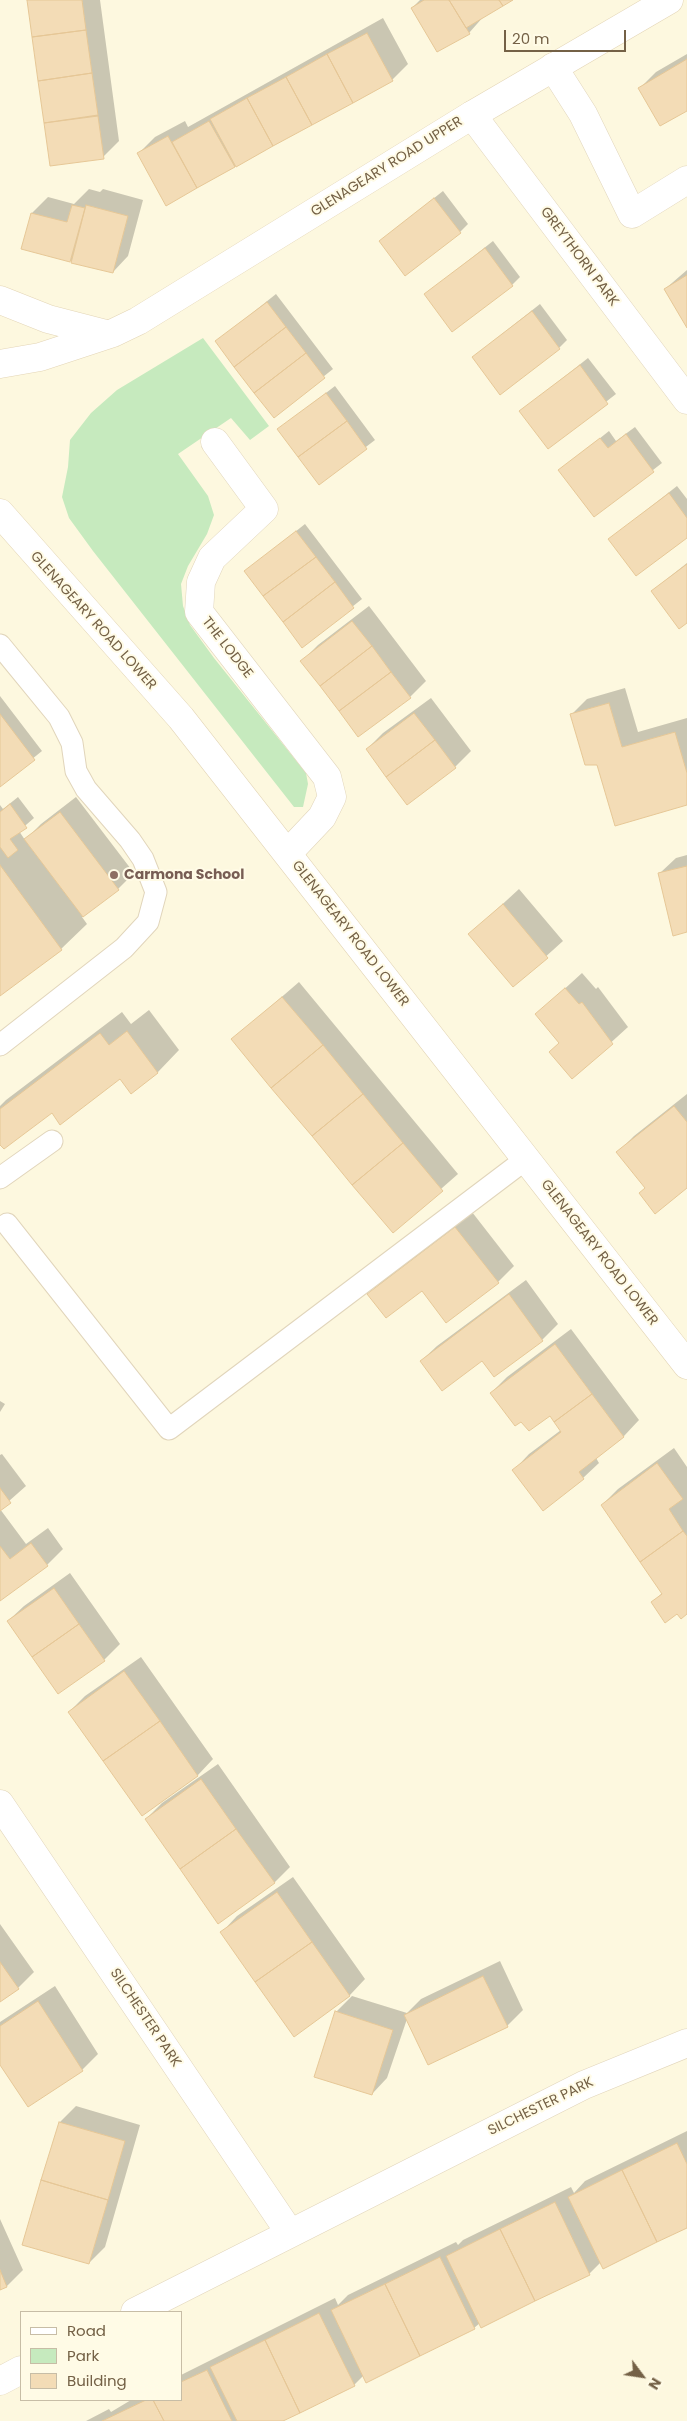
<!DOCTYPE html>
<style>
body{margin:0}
#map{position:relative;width:687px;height:2421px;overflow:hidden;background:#fdf8df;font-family:Poppins,sans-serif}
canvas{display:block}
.legend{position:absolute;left:20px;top:2311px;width:162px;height:90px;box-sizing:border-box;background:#fffbe6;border:1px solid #c7bda6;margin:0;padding:6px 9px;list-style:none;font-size:15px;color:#746146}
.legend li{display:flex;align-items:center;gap:10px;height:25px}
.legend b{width:25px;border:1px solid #c7bda6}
.north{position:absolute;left:617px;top:2351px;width:50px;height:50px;-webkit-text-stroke:4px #fffbe6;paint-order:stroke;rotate:121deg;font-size:14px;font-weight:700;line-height:20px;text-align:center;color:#746146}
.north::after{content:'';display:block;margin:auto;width:18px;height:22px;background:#746146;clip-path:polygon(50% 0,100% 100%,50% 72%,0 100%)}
.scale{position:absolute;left:504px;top:30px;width:122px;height:22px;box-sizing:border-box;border:2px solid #746146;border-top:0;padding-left:6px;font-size:15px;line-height:18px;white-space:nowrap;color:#746146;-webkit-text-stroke:4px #fffbe6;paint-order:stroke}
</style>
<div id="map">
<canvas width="687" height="2421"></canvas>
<ul class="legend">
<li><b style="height:6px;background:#fff"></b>Road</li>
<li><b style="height:14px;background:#c6eabe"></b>Park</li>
<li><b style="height:14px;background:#f3dcb6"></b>Building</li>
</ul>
<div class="north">N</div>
<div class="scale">20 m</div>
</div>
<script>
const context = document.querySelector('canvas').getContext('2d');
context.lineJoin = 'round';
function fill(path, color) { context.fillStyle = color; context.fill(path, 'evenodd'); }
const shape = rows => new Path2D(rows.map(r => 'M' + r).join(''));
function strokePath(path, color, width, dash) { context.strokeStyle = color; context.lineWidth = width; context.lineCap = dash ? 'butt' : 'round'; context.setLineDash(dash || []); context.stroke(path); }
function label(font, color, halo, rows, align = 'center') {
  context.font = font + ' Poppins,sans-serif'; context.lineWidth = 4; context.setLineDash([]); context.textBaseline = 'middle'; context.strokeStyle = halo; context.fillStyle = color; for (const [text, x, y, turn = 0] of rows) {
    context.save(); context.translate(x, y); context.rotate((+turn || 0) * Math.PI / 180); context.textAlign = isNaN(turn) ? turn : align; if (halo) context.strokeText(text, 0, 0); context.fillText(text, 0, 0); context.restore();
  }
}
fill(shape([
 [203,338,269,426,250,440,231,418,178,454,208,496,214,515,207,534,188,566,181,584,183,606,190,625,214,658,306,773,308,784,303,807,294,807,93,551,69,518,62,497,68,467,70,440,91,413,117,390]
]), '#c6eabe');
fill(shape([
 [28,0,100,0,119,141,103,157,51,165],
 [420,0,511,0,484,16,469,33,412,8],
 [383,18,408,64,392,80,167,204,139,153,155,137,185,121,188,127],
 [687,54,687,110,640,88,656,72],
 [89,189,100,192,103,189,143,200,128,256,113,272,23,248,32,213,48,197,74,204],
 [443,191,468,224,460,232,380,241],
 [493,241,520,277,512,285,426,294],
 [687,270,687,326,665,289],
 [276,294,333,369,274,416,216,342],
 [540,304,567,340,559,348,473,357],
 [588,358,616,394,548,447,521,411],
 [335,386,375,440,319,483,279,429],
 [635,427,662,463,594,516,560,470,609,431,616,441],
 [677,486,687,499,687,537,610,539],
 [305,524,362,599,303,646,246,571],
 [687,563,687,621,652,591],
 [369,606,426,681,410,697,302,661,318,645],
 [625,688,638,732,687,718,687,804,598,764,571,715,587,699],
 [0,696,42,751,0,785],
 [431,698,471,751,455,767,367,749,383,733],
 [18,797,34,818,19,831,25,840,41,824,76,797,134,873,118,889,82,917,87,924,61,949,0,994,0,805,3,809],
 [687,855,687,931,660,873,676,858],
 [519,889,563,941,513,986,470,934],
 [582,973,596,989,598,987,628,1027,573,1077,561,1042,537,1014],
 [299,982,458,1174,393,1231,233,1039],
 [149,1010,179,1050,158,1072,131,1092,120,1077,52,1111,0,1142,0,1106,6,1100,122,1012,131,1024],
 [687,1094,687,1186,646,1188,618,1152,634,1136],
 [472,1212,514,1266,498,1282,369,1294,385,1278],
 [526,1280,558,1324,542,1340,494,1376,483,1360,421,1361,437,1346],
 [571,1329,639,1420,624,1436,596,1458,599,1463,583,1478,514,1470,529,1454,561,1430,550,1414,522,1420,491,1393,507,1377],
 [0,1401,5,1404,0,1412],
 [674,1448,687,1467,687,1612,652,1603,663,1592,602,1505,618,1489],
 [2,1454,26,1486,0,1509,26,1544,48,1528,63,1549,47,1565,0,1600,0,1455],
 [70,1573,120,1644,104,1660,8,1621,24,1606],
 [141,1657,213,1759,198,1775,142,1814,69,1712,85,1696],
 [218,1764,290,1867,274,1883,146,1819,162,1803],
 [293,1877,365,1979,350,1995,294,2035,222,1932,237,1916],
 [0,1924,34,1972,18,1988,0,2001],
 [500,1961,523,2010,507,2026,407,2019,387,2078,372,2094,336,2012,352,1996,407,2013,421,1999],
 [55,1986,98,2054,82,2070,0,2063,0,2022],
 [76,2106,140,2125,105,2247,89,2263,60,2122],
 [687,2131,687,2226,601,2262,589,2274,480,2323,474,2328,364,2375,354,2385,280,2421,86,2421,109,2409,111,2412,131,2400,181,2400,181,2375,335,2298,338,2305,348,2295,456,2242,458,2245,463,2240,571,2187,574,2193,585,2181],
 [0,2219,23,2270,7,2286,0,2289]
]), '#0003');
const building = shape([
 [27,0,82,0,86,30,32,37,27,0],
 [424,0,449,0,470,34,437,52,411,8,424,0],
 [449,0,499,0,503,6,466,28,449,0],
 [499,0,513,0,503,6,499,0],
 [86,30,92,73,38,81,32,37,86,30],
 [367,33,393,81,353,103,327,54,367,33],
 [327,54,353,103,312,125,286,77,327,54],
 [687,59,687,111,660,126,638,88,687,59],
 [92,73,98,115,44,123,38,81,92,73],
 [286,77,312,125,273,146,247,98,286,77],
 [247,98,273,146,236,167,210,119,247,98],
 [98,116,104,159,50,166,44,123,98,116],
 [209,121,235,167,197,188,172,142,209,121],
 [168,136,197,188,166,206,137,153,168,136],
 [434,198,461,233,405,276,379,241,434,198],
 [72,205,85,208,70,262,21,249,31,213,67,222,72,205],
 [86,205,128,216,113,273,71,263,86,205],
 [485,248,513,286,452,332,424,294,485,248],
 [687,275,687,328,664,289,687,275],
 [267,302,286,327,234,367,215,341,267,302],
 [532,311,560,349,500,395,472,357,532,311],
 [286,327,306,353,254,393,234,367,286,327],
 [306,353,325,378,274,418,254,393,306,353],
 [580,365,608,404,548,449,519,411,580,365],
 [326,393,347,421,298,457,277,429,326,393],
 [347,421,367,449,319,485,298,457,347,421],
 [626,434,654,472,594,517,558,470,600,438,608,448,626,434],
 [669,493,687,518,687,538,636,576,608,539,669,493],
 [296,531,316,557,263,596,244,571,296,531],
 [316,557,335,582,283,622,263,596,316,557],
 [687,564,687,623,679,629,651,591,687,564],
 [335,582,354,608,302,648,283,622,335,582],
 [352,621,372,646,320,686,300,661,352,621],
 [372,646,391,672,339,711,320,686,372,646],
 [391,672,411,698,358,737,339,711,391,672],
 [609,703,622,747,675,732,687,773,687,805,615,826,597,765,585,765,570,714,609,703],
 [414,713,435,740,386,777,366,749,414,713],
 [0,714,35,760,0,787,0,714],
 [435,740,456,768,407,805,386,777,435,740],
 [10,804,27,828,10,839,18,850,8,858,0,847,0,812,10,804],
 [60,812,119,890,83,917,24,839,60,812],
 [0,865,62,950,0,996,0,865],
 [687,866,687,932,673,936,658,873,687,866],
 [503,904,548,958,513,987,468,934,503,904],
 [565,988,579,1004,582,1002,613,1044,572,1079,549,1052,559,1043,535,1014,565,988],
 [282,997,323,1045,271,1088,231,1039,282,997],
 [127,1031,158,1073,131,1094,120,1079,60,1125,52,1113,4,1149,0,1145,0,1109,100,1033,109,1045,127,1031],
 [323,1045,363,1094,312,1136,271,1088,323,1045],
 [363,1094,403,1143,352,1185,312,1136,363,1094],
 [674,1106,687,1122,687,1188,655,1214,639,1193,645,1188,616,1152,674,1106],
 [403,1143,443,1191,393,1233,352,1185,403,1143],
 [455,1227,499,1283,446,1323,422,1291,386,1318,367,1294,455,1227],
 [509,1294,543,1341,494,1377,482,1361,442,1391,420,1361,509,1294],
 [555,1344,592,1394,554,1422,550,1416,529,1431,521,1422,515,1426,490,1393,555,1344],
 [592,1394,624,1437,579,1472,584,1479,543,1511,512,1470,561,1432,554,1422,592,1394],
 [657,1463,683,1499,669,1509,683,1531,640,1562,601,1505,657,1463],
 [0,1488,11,1503,0,1511,0,1488],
 [683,1531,687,1536,687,1614,681,1619,677,1614,665,1623,651,1602,662,1594,640,1562,683,1531],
 [31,1543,48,1566,0,1601,0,1546,10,1559,31,1543],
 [54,1588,79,1624,32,1657,7,1621,54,1588],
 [79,1624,105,1661,58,1694,32,1657,79,1624],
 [124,1671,160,1721,103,1761,68,1712,124,1671],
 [160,1721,198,1776,142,1816,103,1761,160,1721],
 [201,1779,236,1829,180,1869,145,1819,201,1779],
 [236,1829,275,1883,218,1924,180,1869,236,1829],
 [277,1892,312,1942,255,1982,220,1932,277,1892],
 [312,1942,350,1996,294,2037,255,1982,312,1942],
 [0,1962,19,1989,0,2002,0,1962],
 [483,1976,508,2027,428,2065,404,2015,483,1976],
 [38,2001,83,2071,28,2107,0,2065,0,2026,38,2001],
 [335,2011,393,2030,372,2095,314,2077,335,2011],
 [59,2122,125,2141,108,2200,41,2180,59,2122],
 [677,2143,687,2164,687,2228,657,2242,622,2170,677,2143],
 [622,2170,657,2242,603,2269,568,2197,622,2170],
 [41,2180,108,2200,89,2264,22,2245,41,2180],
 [555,2202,590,2275,535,2301,500,2229,555,2202],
 [500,2229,535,2301,481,2328,446,2256,500,2229],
 [440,2257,475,2329,420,2356,385,2284,440,2257],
 [0,2270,7,2287,0,2290,0,2270],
 [385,2284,420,2356,366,2383,331,2310,385,2284],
 [319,2313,355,2386,300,2413,265,2340,319,2313],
 [265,2340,300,2413,283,2421,237,2421,210,2367,265,2340],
 [207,2370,232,2421,164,2421,153,2400,181,2400,181,2382,207,2370],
 [146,2400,153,2400,164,2421,102,2421,146,2400]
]);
fill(building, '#f3dcb6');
strokePath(building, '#e6c796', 1);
const lane = shape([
 [0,645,59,717,72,743,76,771,86,789,130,840,143,859,156,892,148,922,124,948,0,1045],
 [0,1178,52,1141],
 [7,1224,169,1429,526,1159]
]);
const street = shape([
 [553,67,583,114,632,214,687,180],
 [472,115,687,400],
 [215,442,264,509,212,558,201,582,199,612,327,777,332,797,322,817,288,853],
 [0,1804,290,2233],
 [135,2312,584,2085,687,2043],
 [0,2381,21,2370]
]);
const secondary = shape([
 [0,300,48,319,106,334],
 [0,364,40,357,113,333,138,321,472,115,669,0],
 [0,513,181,718,687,1365]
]);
strokePath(lane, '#e1d5bb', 23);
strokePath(street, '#e1d5bb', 29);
strokePath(secondary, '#e3d5b6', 29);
strokePath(lane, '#fff', 21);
strokePath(street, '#fff', 28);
strokePath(secondary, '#fff', 28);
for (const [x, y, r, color] of [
 [114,875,5,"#8d6e63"]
]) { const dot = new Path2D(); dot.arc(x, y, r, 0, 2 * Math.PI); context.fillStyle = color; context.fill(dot); strokePath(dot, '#fffbe6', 2); }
label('14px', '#746146', '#fffbe6', [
 ["GLENAGEARY ROAD UPPER",387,167,-32],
 ["GREYTHORN PARK",579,257,53],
 ["GLENAGEARY ROAD LOWER",93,621,48],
 ["THE LODGE",227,648,52],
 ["GLENAGEARY ROAD LOWER",350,934,52],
 ["GLENAGEARY ROAD LOWER",599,1253,52],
 ["SILCHESTER PARK",145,2018,56],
 ["SILCHESTER PARK",541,2107,-26]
]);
label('bold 14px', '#785e54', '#fffbe6', [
 ["Carmona School",124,875]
], 'left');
</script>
